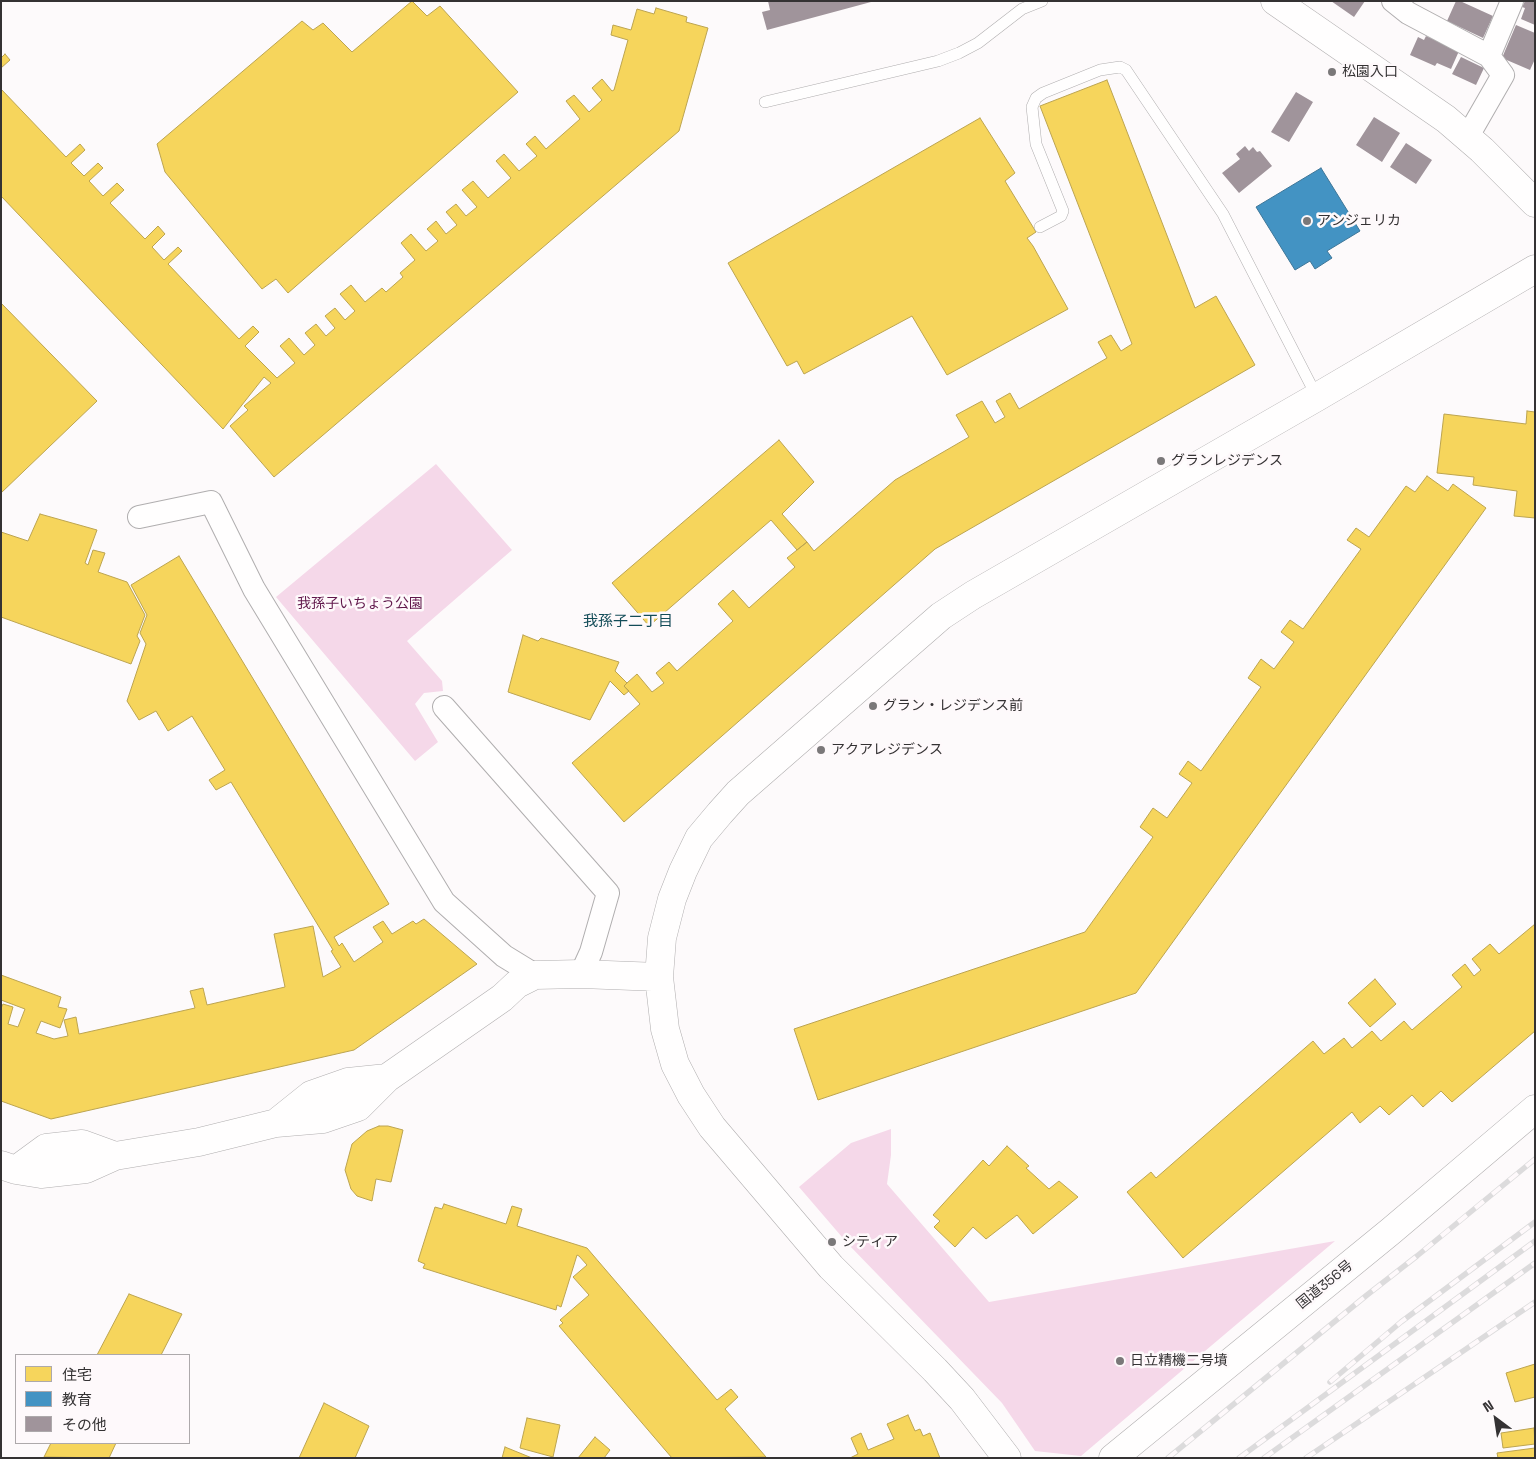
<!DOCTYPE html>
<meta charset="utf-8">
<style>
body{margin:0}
#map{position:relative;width:1536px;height:1459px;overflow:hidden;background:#fdfafb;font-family:"Space Grotesk","Noto Sans JP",sans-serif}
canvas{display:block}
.frame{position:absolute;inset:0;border:2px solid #343233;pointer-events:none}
.legend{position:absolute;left:15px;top:1354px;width:175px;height:90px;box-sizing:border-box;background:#fef9fb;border:1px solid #ada9ab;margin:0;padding:6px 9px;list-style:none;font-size:15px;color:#343233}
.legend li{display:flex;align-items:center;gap:10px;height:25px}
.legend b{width:25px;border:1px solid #ada9ab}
.north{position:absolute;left:1471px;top:1394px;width:50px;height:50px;-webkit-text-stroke:4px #fef9fb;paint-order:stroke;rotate:329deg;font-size:14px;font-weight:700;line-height:20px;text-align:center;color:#343233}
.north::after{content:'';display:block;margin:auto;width:18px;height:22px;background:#343233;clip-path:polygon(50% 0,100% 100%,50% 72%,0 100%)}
</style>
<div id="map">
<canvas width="1536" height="1459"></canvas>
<div class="frame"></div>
<ul class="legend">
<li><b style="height:14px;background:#f6d55c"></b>住宅</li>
<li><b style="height:14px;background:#4393c3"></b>教育</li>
<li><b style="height:14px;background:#a0949b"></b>その他</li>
</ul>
<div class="north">N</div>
</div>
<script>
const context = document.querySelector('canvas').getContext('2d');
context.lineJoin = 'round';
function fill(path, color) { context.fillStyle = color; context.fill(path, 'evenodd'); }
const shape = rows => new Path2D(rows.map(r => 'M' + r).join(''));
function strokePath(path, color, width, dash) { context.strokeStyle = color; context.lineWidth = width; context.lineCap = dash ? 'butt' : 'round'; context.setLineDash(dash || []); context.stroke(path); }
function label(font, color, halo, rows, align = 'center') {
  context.font = font + ' "Space Grotesk","Noto Sans JP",sans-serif'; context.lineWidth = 5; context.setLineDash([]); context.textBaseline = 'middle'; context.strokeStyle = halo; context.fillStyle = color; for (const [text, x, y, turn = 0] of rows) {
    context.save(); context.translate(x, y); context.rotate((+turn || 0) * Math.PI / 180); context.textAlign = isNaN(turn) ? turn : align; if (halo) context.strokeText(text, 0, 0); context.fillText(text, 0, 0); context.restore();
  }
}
fill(shape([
 [436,464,512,550,407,641,442,681,443,691,424,693,415,704,438,742,415,761,276,597],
 [891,1129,891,1155,887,1184,989,1302,1335,1241,1081,1456,1035,1451,1002,1403,848,1244,799,1187,851,1143]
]), '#f5d8e9');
const homes = shape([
 [412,1,427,16,440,6,518,92,288,293,276,279,262,289,165,172,157,144,302,21,313,30,323,23,352,52,412,1],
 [656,8,687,17,686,22,708,28,679,131,274,477,230,426,248,410,244,406,271,383,264,377,223,429,1,196,1,89,66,157,80,144,85,150,71,163,84,176,98,163,103,168,89,181,103,196,117,183,124,190,110,203,145,239,158,226,165,234,152,247,164,260,178,247,182,251,168,264,239,339,253,326,259,332,245,346,277,378,295,363,280,346,289,338,304,355,315,345,305,333,316,324,326,336,335,328,325,316,335,308,345,320,355,311,340,294,351,285,365,302,382,288,386,292,403,277,400,273,415,260,401,243,411,234,426,251,438,241,427,229,436,221,446,234,457,225,446,212,456,204,466,216,477,207,462,190,473,181,488,198,511,178,496,161,504,154,519,171,537,156,526,144,535,136,546,149,580,119,566,101,574,95,589,112,602,100,592,88,602,79,612,91,614,90,628,40,611,35,613,25,631,30,637,9,654,14,656,8],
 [5,54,10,60,1,68,1,58,5,54],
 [1107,80,1195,308,1216,296,1255,365,935,549,624,822,572,763,640,704,624,686,627,683,637,674,652,692,664,683,656,673,669,662,677,671,733,621,718,604,733,590,749,608,795,567,787,558,807,542,814,551,895,480,969,437,956,415,982,401,995,423,1005,417,996,401,1010,393,1019,409,1107,358,1098,342,1111,335,1121,351,1132,344,1040,106,1107,80],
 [980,118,1015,173,1005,181,1036,232,1027,238,1033,246,1068,309,947,375,912,316,804,374,797,361,787,366,728,263,980,118],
 [1,303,97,401,1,493,1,303],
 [1527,411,1535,412,1535,518,1514,516,1517,491,1473,485,1474,477,1437,473,1444,414,1526,424,1527,411],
 [779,440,814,482,782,514,807,542,797,550,771,520,649,626,612,583,779,440],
 [1427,476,1448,491,1453,484,1486,508,1136,993,818,1100,794,1029,1085,932,1153,837,1140,827,1153,808,1167,818,1192,783,1179,774,1188,761,1201,771,1261,687,1248,678,1261,659,1274,669,1294,642,1281,632,1290,620,1303,629,1361,549,1347,540,1356,528,1369,537,1406,486,1415,492,1427,476],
 [40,514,97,530,85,563,88,565,93,550,105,553,98,572,127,582,145,615,137,636,140,641,131,664,1,617,1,532,28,541,40,514],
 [179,556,389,904,334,937,339,946,342,943,354,962,383,942,373,927,383,921,392,934,413,921,416,924,424,919,477,964,354,1050,51,1119,1,1101,1,1008,3,1004,13,1007,8,1024,18,1027,25,1009,1,1000,1,975,61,997,58,1007,67,1009,60,1028,41,1021,36,1033,54,1039,68,1036,64,1020,76,1017,79,1034,195,1008,190,991,203,988,207,1005,285,987,274,934,313,926,323,977,341,967,331,951,333,950,231,782,216,790,209,780,225,770,192,716,168,731,156,711,139,720,127,701,146,644,140,633,147,615,131,585,179,556],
 [523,635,538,641,541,638,619,662,615,671,627,683,624,686,629,691,624,695,610,681,590,720,508,692,523,635],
 [1535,924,1535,1031,1452,1102,1441,1091,1423,1107,1412,1095,1389,1115,1380,1106,1360,1123,1352,1112,1183,1258,1127,1192,1151,1172,1156,1178,1313,1041,1324,1054,1344,1038,1352,1048,1372,1031,1381,1041,1404,1021,1412,1030,1462,987,1452,975,1465,964,1474,976,1481,970,1472,959,1490,944,1499,954,1535,924],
 [1375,979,1396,1004,1370,1027,1348,1003,1375,979],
 [379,1126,388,1126,403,1130,391,1182,376,1179,372,1201,357,1196,351,1189,345,1170,352,1144,367,1131,379,1126],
 [1007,1146,1029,1166,1026,1168,1049,1189,1059,1181,1078,1197,1033,1234,1017,1215,986,1239,973,1227,955,1247,934,1227,940,1221,933,1215,983,1160,989,1166,1007,1146],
 [444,1204,506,1224,512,1206,522,1209,517,1226,587,1248,717,1400,731,1389,738,1397,725,1409,766,1457,672,1458,559,1326,563,1323,560,1320,589,1295,573,1277,587,1265,579,1256,577,1255,561,1307,557,1305,556,1310,423,1268,425,1264,418,1261,435,1207,442,1209,444,1204],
 [129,1294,182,1314,161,1355,97,1355,129,1294],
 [1535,1364,1535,1397,1515,1402,1506,1373,1535,1364],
 [324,1403,369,1426,355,1458,299,1458,324,1403],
 [908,1415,915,1431,920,1429,923,1436,930,1433,940,1458,850,1458,858,1454,851,1438,861,1433,868,1450,894,1439,887,1424,908,1415],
 [527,1418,560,1425,553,1457,520,1448,527,1418],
 [1534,1428,1535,1444,1503,1448,1501,1433,1534,1428],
 [595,1437,610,1450,604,1458,578,1458,595,1437],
 [51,1443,116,1443,109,1458,44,1457,51,1443],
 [505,1447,532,1458,502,1458,505,1447],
 [1535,1448,1535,1458,1498,1458,1497,1453,1535,1448]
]);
fill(homes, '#f6d55c');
strokePath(homes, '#bca450', 1);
const schools = shape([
 [1321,168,1360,231,1327,251,1332,258,1315,269,1310,261,1295,270,1256,207,1321,168]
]);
fill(schools, '#4393c3');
strokePath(schools, '#3e7698', 1);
fill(shape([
 [768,1,871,1,871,2,767,30,762,12,770,10],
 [1331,1,1365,1,1354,17],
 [1456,1,1460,1,1493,16,1483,38,1447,21],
 [1525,1,1535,1,1535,25,1521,19,1525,8,1522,7],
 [1516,25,1535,33,1535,59,1530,70,1502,58],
 [1426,36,1459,51,1451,69,1437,63,1435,66,1410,55,1418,37,1424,40],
 [1461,57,1484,68,1476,85,1452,74],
 [1296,92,1313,102,1289,142,1271,132],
 [1374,117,1400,133,1382,162,1356,145],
 [1406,143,1432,160,1416,184,1390,167],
 [1245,146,1249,151,1253,147,1257,152,1260,151,1272,166,1239,193,1222,173,1240,159,1236,154]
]), '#a0949b');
const service = shape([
 [765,102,938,61,959,53,978,43,1022,9,1042,1],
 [1040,227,1061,216,1063,211,1036,144,1032,107,1036,98,1043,93,1100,70,1120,67,1126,70,1223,214,1317,397]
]);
const minor = shape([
 [1393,1,1408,13,1489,56,1503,75,1468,136],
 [1489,56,1512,1],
 [139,517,211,502,254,589,444,902,504,956,535,975],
 [444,707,608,893,591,952,581,974]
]);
const tertiary = shape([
 [1275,1,1446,119,1482,150,1535,203],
 [276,1123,311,1095,348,1082,387,1078],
 [1,1165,16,1170,41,1174,86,1169,115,1156,199,1142,276,1123,323,1119,358,1107,387,1078,502,998,517,984,535,975,581,974,659,977],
 [16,1170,46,1148,82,1144,115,1156],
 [1007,1458,962,1399,935,1370,831,1267,712,1127,691,1095,675,1064,665,1029,659,977,662,938,672,899,683,871,699,838,720,813,738,793,941,616,973,595,1317,397,1535,269]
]);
const trunk = shape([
 [1113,1458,1391,1231,1535,1109]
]);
strokePath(service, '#b0aeaf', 12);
strokePath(minor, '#b0aeaf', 24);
strokePath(tertiary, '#b0aeaf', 29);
strokePath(trunk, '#b0aeaf', 29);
strokePath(service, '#fffefe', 11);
strokePath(minor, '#fffefe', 22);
strokePath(tertiary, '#fffefe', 28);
strokePath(trunk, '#fffefe', 28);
const rail = shape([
 [1330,1382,1401,1322,1535,1222],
 [1168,1458,1367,1295,1417,1256,1535,1159],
 [1239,1458,1535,1241],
 [1264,1458,1535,1263],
 [1306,1458,1535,1302]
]);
strokePath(rail, '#dcdbdc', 5.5);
strokePath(rail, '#fef9fb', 4, [11]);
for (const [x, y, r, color] of [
 [1332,72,5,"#7a7879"],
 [1307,221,5,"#7a7879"],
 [1161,461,5,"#7a7879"],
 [873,706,5,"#7a7879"],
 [821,750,5,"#7a7879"],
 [832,1242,5,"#7a7879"],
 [1120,1361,5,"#7a7879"]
]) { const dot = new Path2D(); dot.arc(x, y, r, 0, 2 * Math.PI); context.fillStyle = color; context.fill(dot); strokePath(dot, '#fef9fb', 2); }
label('14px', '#343233', '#fef9fb', [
 ["松園入口",1342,72],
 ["アンジェリカ",1317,221],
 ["グランレジデンス",1171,461],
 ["グラン・レジデンス前",883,706],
 ["アクアレジデンス",831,750],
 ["シティア",842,1242],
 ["日立精機二号墳",1130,1361]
], 'left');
label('14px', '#60174b', '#fef9fb', [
 ["我孫子いちょう公園",360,604]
]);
label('14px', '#343233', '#fef9fb', [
 ["国道356号",1325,1285,-39]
]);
label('15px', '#134c58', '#fef9fb', [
 ["我孫子二丁目",628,622]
]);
</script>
